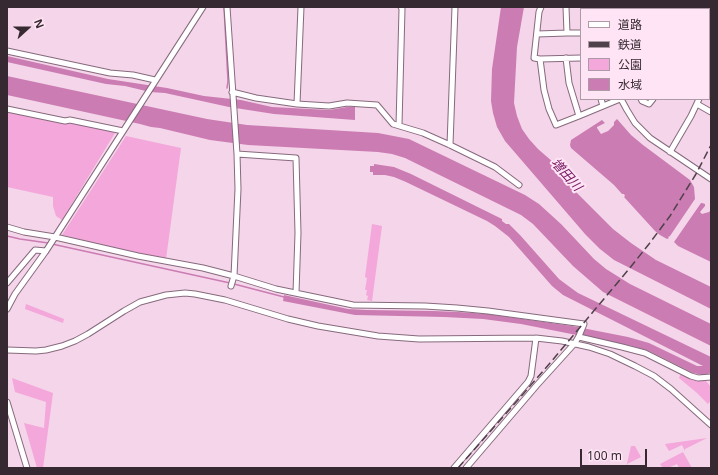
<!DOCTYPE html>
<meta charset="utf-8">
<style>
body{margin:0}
#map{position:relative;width:718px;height:475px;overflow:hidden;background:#f5d5e9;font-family:"Noto Sans","Noto Sans JP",sans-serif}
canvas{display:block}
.frame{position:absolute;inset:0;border:8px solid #362931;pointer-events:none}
.legend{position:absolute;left:580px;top:8px;width:130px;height:92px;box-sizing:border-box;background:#fee4f5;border:1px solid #ae99a7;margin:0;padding:5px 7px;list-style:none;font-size:12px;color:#362931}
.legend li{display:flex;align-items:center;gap:8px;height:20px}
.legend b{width:20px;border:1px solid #ae99a7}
.north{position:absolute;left:8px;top:8px;width:40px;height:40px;-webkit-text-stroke:3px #fee4f5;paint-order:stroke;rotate:69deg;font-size:11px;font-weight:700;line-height:16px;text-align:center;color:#362931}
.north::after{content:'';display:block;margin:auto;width:14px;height:18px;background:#362931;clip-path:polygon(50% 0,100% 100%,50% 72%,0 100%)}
.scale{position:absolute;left:580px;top:449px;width:67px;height:18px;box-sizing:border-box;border:2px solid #362931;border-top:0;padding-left:5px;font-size:12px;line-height:14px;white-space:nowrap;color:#362931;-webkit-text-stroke:3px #fee4f5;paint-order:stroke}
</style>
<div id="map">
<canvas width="718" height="475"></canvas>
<div class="frame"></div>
<ul class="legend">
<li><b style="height:5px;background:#fff"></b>道路</li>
<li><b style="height:5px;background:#4f404a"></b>鉄道</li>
<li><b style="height:11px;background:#f3a7db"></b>公園</li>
<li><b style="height:11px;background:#cb7cb3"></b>水域</li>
</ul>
<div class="north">N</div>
<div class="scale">100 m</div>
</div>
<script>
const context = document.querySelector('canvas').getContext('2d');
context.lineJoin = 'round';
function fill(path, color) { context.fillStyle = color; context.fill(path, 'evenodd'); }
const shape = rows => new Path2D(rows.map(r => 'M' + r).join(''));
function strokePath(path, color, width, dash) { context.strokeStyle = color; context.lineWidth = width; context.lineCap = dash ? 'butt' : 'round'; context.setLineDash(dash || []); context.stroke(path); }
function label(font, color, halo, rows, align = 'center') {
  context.font = font + ' "Noto Sans","Noto Sans JP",sans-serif'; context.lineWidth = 4; context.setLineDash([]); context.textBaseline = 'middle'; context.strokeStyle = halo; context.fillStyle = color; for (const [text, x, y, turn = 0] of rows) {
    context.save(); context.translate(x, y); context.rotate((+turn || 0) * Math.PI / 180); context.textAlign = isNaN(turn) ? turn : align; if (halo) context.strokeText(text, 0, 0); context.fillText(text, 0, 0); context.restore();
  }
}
fill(shape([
 [8,112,64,124,68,122,113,132,115,133,62,220,56,216,53,206,53,197,7,187,7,113],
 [126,136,181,148,166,259,114,248,62,235],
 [372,224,382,226,372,301,367,300,368,296,366,295,367,290,365,290,367,278,365,277],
 [26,304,64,319,63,323,25,309],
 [681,373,706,380,706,381,711,387,711,400,708,404,697,393,679,378],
 [12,378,53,393,43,468,37,468,24,423,44,428,46,402,15,392],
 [707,438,685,449,685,451,682,445,669,451,665,444],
 [631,446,635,446,641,457,627,464,629,468,626,468],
 [683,452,692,468,679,468,677,464,668,468,663,468,660,464]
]), '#f3a7db');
fill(shape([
 [501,7,524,7,517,47,514,103,517,116,522,129,529,139,538,149,553,162,574,190,613,229,631,243,656,260,711,287,711,309,614,260,600,249,585,234,505,141,497,127,493,113,491,101,492,69],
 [7,56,108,79,167,88,204,96,241,100,272,107,329,110,347,107,355,107,355,120,274,114,229,107,165,93,150,92,125,86,106,84,7,62],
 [7,76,207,119,247,125,378,133,409,139,525,195,539,204,561,224,594,259,606,269,630,284,711,324,711,346,603,292,573,266,533,224,521,215,405,158,392,154,378,152,248,145,210,140,160,128,151,127,140,124,7,95],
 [617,119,631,135,643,145,690,180,694,187,695,199,670,236,668,237,669,238,667,239,660,235,655,231,624,197,625,196,624,194,622,194,614,185,571,148,570,145,571,140,602,120,605,123,597,127,597,128,601,134,608,131,614,125,614,122],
 [374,164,394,167,411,174,502,219,502,221,506,224,509,224,520,235,559,279,567,285,578,293,711,357,711,373,703,375,693,373,649,351,632,346,521,324,483,319,444,317,355,315,283,301,284,295,348,309,367,310,433,311,458,312,488,314,572,326,628,337,649,343,697,366,703,366,563,295,552,286,509,237,495,226,487,221,406,182,394,177,385,175,373,175,373,172,370,172,370,166,374,166],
 [701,203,702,203,705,204,705,206,700,212,702,214,709,212,711,210,711,262,678,246,674,242]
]), '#cb7cb3');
strokePath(shape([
 [224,7,228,81,227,88],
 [7,236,20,239,48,243],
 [52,244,230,283],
 [234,284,284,297]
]), '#cb7cb3', 1.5);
const minor = shape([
 [227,7,237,154,238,189,234,276,231,286],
 [541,7,539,12,534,58,540,59,544,90,549,109,556,125,579,116,569,83,566,58],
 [566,7,567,33,581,33],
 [611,7,611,9],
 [654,7,655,9],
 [592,9,592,7],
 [630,9,630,7],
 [677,9,678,7],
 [691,9,691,7],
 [709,31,711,31],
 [537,34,567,33],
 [7,51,110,73,133,75,155,80],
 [709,58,711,49],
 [540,59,581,58],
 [232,92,256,98,297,104,329,106,347,103,377,105,393,124,423,133,450,145,495,167,519,185],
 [601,99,603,106],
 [621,99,627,110,635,123,650,138,711,179],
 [641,99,642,101,649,104,653,99],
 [297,104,301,7],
 [697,104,711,112],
 [7,109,65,121,70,120,123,131],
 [579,116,620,99],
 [399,125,402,9,401,7],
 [450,145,455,7],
 [670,152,691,116,699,99],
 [237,154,296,158,298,233,296,293],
 [7,227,24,232,55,237,138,256,203,268,234,276,276,289,353,305,425,306,457,308,488,311,584,324,579,336,575,343,537,385,466,468],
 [7,283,35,250,46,251],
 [7,309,15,294,46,251,203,7],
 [579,337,622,347,645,353,691,376,698,378,711,377],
 [7,350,36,351,46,350,62,346,75,341,88,334,124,311,140,302,166,295,185,293,195,294,225,300,288,319,318,326,378,336,419,339,536,338,562,341,589,347,610,354,635,366,654,376,671,389,711,425],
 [7,402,27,468],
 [454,468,528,382,531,376,536,338]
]);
strokePath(minor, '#866a7d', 7);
strokePath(minor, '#fff', 5);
strokePath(shape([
 [458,468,545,369,629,269,649,244,670,216,696,174,711,145]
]), '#4f404a', 1.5, [8, 4]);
label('italic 13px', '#751560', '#fee4f5', [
 ["増田川",566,175,48]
]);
</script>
